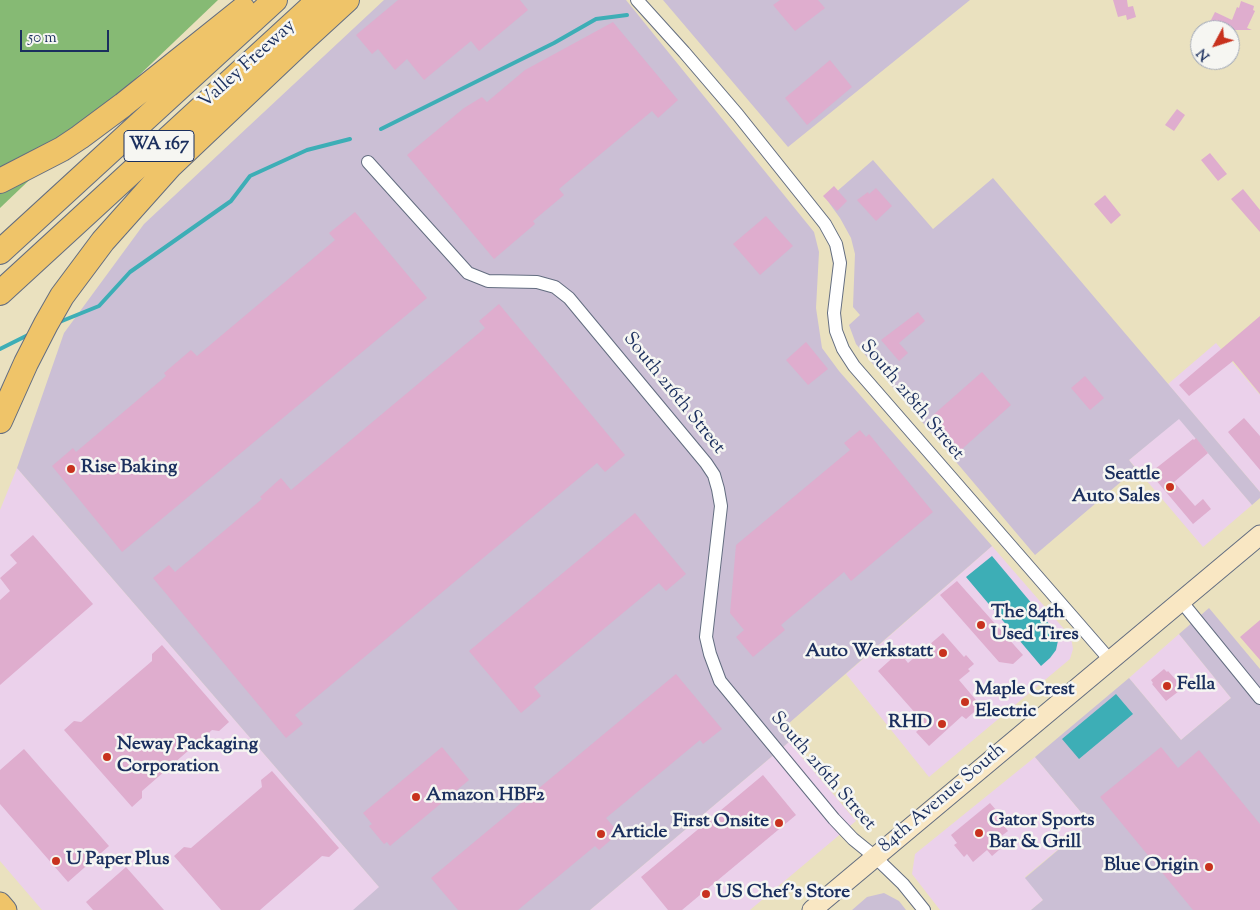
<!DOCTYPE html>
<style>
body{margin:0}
#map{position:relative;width:1260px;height:910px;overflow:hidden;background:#eae1bf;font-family:"Sorts Mill Goudy",serif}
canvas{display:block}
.north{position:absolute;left:1190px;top:20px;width:50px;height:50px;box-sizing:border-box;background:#f6f6f2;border:1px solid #9ea6b7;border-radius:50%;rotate:230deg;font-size:14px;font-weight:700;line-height:20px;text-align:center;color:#1b2f5e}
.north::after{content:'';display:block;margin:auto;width:18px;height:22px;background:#c8321e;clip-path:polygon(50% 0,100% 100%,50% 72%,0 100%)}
.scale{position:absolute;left:20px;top:30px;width:89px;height:22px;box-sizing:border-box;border:2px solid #1b2f5e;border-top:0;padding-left:6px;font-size:15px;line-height:18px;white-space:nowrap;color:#1b2f5e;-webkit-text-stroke:4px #f6f6f2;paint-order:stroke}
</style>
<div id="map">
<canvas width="1260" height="910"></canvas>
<div class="north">N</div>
<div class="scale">50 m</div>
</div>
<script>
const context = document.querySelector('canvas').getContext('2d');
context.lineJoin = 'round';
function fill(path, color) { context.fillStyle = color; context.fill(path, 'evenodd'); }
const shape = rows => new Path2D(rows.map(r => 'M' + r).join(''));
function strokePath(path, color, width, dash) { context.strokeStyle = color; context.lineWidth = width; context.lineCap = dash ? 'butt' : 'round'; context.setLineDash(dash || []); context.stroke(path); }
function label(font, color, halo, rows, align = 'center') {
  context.font = font + ' "Sorts Mill Goudy",serif'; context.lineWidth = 5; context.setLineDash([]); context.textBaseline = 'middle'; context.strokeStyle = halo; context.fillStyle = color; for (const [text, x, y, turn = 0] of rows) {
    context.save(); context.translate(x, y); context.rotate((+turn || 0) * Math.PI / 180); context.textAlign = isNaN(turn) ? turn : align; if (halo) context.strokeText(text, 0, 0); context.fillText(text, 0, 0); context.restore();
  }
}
fill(shape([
 [1216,343,1260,395,1260,492,1168,384],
 [1179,418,1252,505,1203,547,1129,460],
 [17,468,399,910,42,910,0,861,0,510],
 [992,546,1071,637,1073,649,1070,659,929,777,846,674],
 [1179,634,1231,698,1181,740,1129,678],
 [789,742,856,821,750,910,590,910],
 [1035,757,1090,823,1025,877,1043,900,1031,910,940,910,912,874,915,854]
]), '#ebd1eb');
fill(shape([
 [384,0,626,0,814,232,819,252,816,308,822,348,839,371,992,546,780,731,789,742,590,910,353,910,379,887,17,468,64,333,144,224],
 [663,0,970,0,788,147],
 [873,160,933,229,993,178,1260,492,1260,498,1252,505,1179,419,1129,460,1136,469,1035,555,856,344,849,325,860,315,853,307,855,254,851,238,840,218,827,200],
 [1209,608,1260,669,1260,910,1031,910,1043,900,1025,878,1090,823,1035,757,1129,678,1181,740,1231,698,1179,634],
 [884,893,899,901,906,910,852,910,867,897]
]), '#cbbfd5');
fill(shape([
 [0,0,218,0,0,208]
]), '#86ba74');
fill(shape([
 [992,556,1059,636,1056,650,1050,658,1041,666,966,577],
 [1116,694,1133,714,1079,759,1062,739]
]), '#3daeb6');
strokePath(shape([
 [381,129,554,43,596,19,627,15],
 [57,323,99,306,130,272,231,201,250,176,307,150,350,139],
 [0,349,32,333]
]), '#3daeb6', 4);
fill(shape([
 [398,0,520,0,528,10,479,51,471,41,424,80,407,59,395,70,378,49,372,54,356,35],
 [780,0,818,0,825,8,795,31,773,5],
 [1113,0,1127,0,1128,7,1133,6,1136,17,1127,20,1126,15,1118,17],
 [1241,1,1254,6,1253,10,1255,11,1247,28,1252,30,1206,30,1215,12,1232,20,1237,7,1239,8],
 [613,22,678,100,658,118,652,111,559,189,564,195,533,221,535,224,494,259,407,155,464,108,482,97,487,102,525,70],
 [830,60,852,87,807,125,785,98],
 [1177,109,1185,115,1174,131,1165,125],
 [1210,153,1227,174,1218,181,1201,160],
 [834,186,847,201,837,211,823,196],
 [876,188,892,206,876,221,857,200,868,192,869,194],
 [1243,189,1260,210,1260,232,1231,199],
 [1105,195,1121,215,1111,224,1094,204],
 [355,212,427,298,122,552,52,466,73,448,76,452,166,376,164,373,191,350,197,356,335,240,329,233],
 [766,216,793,246,760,275,733,244],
 [499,304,625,455,605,472,597,463,295,715,303,724,286,738,153,578,169,565,175,572,262,499,260,497,281,478,291,490,485,328,479,321],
 [918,312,925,321,899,343,908,353,899,361,881,340],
 [1260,316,1260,394,1233,361,1189,396,1179,385],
 [806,342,828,369,808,385,786,360],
 [982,372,1011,405,961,450,955,443,954,444,942,431,944,429,932,416],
 [1085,376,1104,398,1090,410,1071,388],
 [1244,418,1260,436,1260,470,1228,432],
 [860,430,866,437,869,434,933,512,851,581,844,572,781,625,785,630,753,657,736,637,744,630,730,613,736,545,850,450,844,443],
 [1196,438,1208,453,1174,482,1195,506,1203,499,1211,509,1193,524,1150,473,1193,439,1194,440],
 [635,513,686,574,666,591,659,583,534,687,541,696,521,713,469,651],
 [33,535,93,604,0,685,0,600,10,591,0,578,17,563,10,555],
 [957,581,1023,655,1013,664,999,662,940,595],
 [1260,620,1260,660,1240,637],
 [943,633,964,657,966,655,974,664,968,669,970,671,959,680,981,706,966,719,962,716,929,746,916,732,925,724,878,671,899,652,908,663],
 [162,645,229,722,219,731,212,730,142,791,142,798,132,807,64,730,74,721,81,722,152,661,152,654],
 [1164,669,1167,672,1168,671,1183,688,1166,701,1152,684,1153,683,1151,680],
 [676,674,722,729,703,744,700,740,606,818,619,833,599,850,595,846,518,910,458,910,431,878],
 [442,747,469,780,390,846,387,842,384,844,369,826,372,824,363,813],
 [1161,747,1178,768,1199,750,1260,824,1260,910,1193,910,1100,797],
 [24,749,109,846,68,882,0,804,0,770],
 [272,771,339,848,329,857,322,856,260,910,221,910,174,856,184,847,191,848,262,787,261,780],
 [763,775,796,815,682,910,668,910,641,877],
 [990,803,1002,817,1000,819,1000,821,1008,831,1000,837,1006,844,992,856,987,850,973,862,967,854,964,857,954,845,957,843,951,835],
 [126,867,164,910,93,910,86,902]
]), '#dfadce');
const street = shape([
 [637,0,684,52,738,115,825,224,836,244,840,263,834,313,836,331,843,349,854,366,1110,660],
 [368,162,468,273,488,281,537,282,555,287,569,298,706,463,714,475,718,489,721,506,706,637,710,654,720,681,834,819,853,839,874,856,903,884,924,910],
 [1181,601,1260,698]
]);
const secondary = shape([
 [812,910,1260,535]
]);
const primary = shape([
 [0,903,6,910]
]);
const highway = shape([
 [0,181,62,149,80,137,123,105,243,9],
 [0,252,275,0],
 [0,293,319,0],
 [0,421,26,363,46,324,62,296,103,241,170,166,301,42,347,0]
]);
strokePath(street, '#636d80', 14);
strokePath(secondary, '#636d80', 21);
strokePath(primary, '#636d80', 23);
strokePath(highway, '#636d80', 26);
strokePath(street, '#fff', 12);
strokePath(secondary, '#f9e7c3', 19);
strokePath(primary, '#efc469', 21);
strokePath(highway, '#efc469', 24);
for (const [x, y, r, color] of [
 [71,469,5,"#c8321e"],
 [1170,487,5,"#c8321e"],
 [981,625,5,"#c8321e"],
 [943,653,5,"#c8321e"],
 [1167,686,5,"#c8321e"],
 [965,702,5,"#c8321e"],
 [942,724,5,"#c8321e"],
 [107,757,5,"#c8321e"],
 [416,797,5,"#c8321e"],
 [779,823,5,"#c8321e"],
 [979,833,5,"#c8321e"],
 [601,834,5,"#c8321e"],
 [56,861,5,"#c8321e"],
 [1209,867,5,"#c8321e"],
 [706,894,5,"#c8321e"]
]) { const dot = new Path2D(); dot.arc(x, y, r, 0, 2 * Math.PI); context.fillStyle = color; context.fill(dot); strokePath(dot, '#f6f6f2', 2); }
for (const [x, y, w] of [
 [159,146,70]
]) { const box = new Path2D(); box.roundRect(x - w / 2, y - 15.5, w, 31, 4); context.fillStyle = '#f6f6f2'; context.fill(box); strokePath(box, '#1b2f5e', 1); }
label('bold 18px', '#1b2f5e', null, [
 ["WA 167",159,146]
]);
label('19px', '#1b2f5e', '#f6f6f2', [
 ["Valley Freeway",248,65,-42],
 ["South 216th Street",673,394,51],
 ["South 218th Street",911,401,50],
 ["South 216th Street",822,772,49],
 ["84th Avenue South",943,799,-40]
]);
label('bold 19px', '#1b2f5e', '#f6f6f2', [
 ["Rise Baking",81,469],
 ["Seattle",1160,476,"right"],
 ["Auto Sales",1160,498,"right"],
 ["The 84th",991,614],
 ["Used Tires",991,636],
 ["Auto Werkstatt",933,653,"right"],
 ["Fella",1177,686],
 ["Maple Crest",975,691],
 ["Electric",975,713],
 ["RHD",932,724,"right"],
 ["Neway Packaging",117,746],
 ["Corporation",117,768],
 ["Amazon HBF2",426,797],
 ["Gator Sports",989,822],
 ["Bar & Grill",989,844],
 ["First Onsite",769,823,"right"],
 ["Article",611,834],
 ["U Paper Plus",66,861],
 ["Blue Origin",1199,867,"right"],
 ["US Chef's Store",716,894]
], 'left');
</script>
